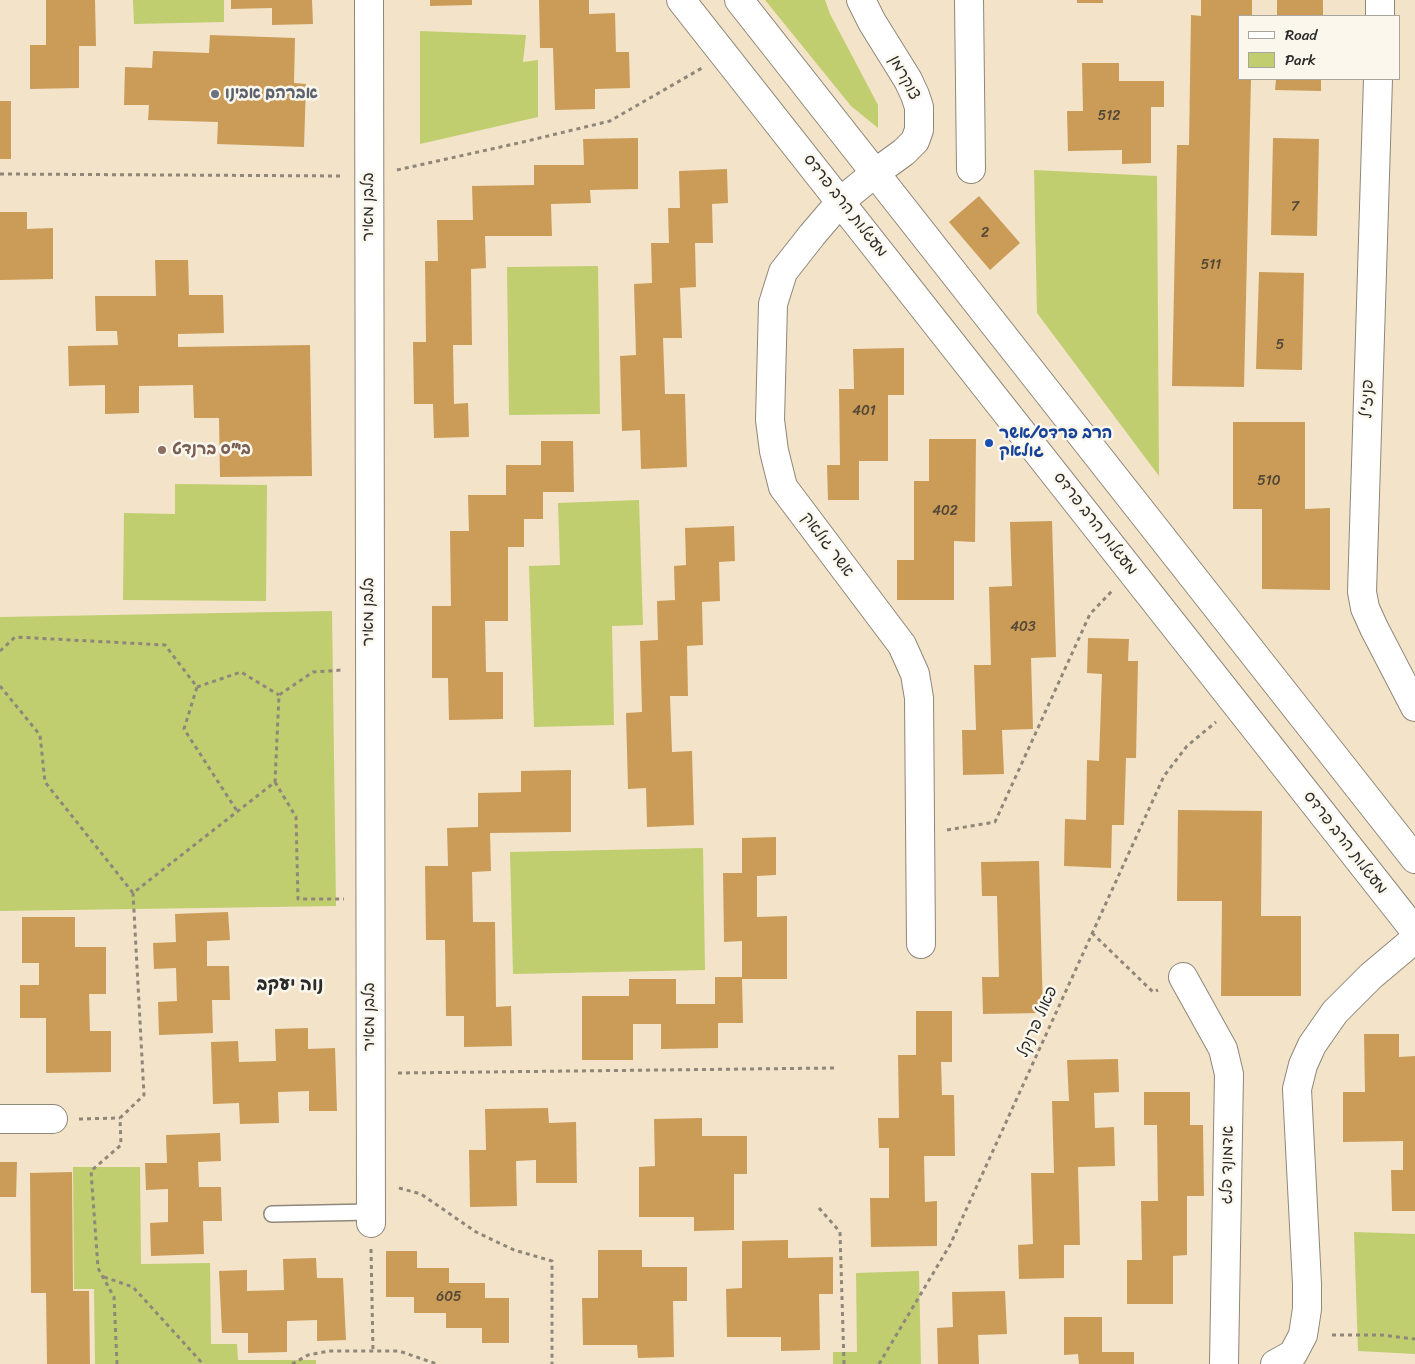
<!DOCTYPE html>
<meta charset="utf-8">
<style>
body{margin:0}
#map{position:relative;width:1415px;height:1364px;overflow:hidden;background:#f3e3c8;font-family:Sriracha,sans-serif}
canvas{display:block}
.legend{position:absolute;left:1238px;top:15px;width:162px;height:65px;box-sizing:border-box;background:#fbf7ec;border:1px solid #a8a59f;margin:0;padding:6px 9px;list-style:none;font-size:15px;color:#2b2b2b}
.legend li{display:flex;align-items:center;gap:10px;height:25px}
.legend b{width:25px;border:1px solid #a8a59f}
</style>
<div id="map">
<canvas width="1415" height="1364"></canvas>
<ul class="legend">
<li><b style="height:6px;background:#fff"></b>Road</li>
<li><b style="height:14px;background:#c0ce70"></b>Park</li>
</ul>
</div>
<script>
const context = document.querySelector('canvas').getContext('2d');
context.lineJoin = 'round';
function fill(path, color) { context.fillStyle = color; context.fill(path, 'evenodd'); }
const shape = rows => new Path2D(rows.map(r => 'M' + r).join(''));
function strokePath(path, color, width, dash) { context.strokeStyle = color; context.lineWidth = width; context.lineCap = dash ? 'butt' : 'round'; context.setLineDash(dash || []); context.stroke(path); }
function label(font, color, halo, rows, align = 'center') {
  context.font = font + ' Sriracha,"Playpen Sans Hebrew",sans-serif'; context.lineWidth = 5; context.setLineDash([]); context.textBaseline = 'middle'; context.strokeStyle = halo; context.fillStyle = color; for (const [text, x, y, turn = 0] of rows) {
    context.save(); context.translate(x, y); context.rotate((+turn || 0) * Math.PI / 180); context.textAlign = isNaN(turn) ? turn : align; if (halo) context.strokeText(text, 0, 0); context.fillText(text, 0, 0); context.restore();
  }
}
fill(shape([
 [133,0,224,0,224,22,134,24],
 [765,0,825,0,830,14,878,105,878,128,851,106],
 [420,31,526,35,523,62,538,60,538,117,420,144],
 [1034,170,1157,176,1159,476,1037,313],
 [598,266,600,414,509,415,507,267],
 [175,484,267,485,266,601,123,600,124,513,175,514],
 [639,500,643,625,612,626,614,725,534,727,529,566,560,565,558,503],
 [332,611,336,906,0,911,0,617],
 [703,848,705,970,513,974,510,852],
 [73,1167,140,1167,141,1264,210,1263,211,1344,237,1344,238,1360,316,1360,316,1364,95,1364,94,1289,74,1289],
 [1354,1232,1415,1234,1415,1354,1358,1351],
 [919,1271,921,1364,833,1364,833,1352,857,1352,856,1273]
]), '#c0ce70');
fill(shape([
 [46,0,95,0,96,46,79,46,79,88,30,89,30,45,46,45],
 [231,0,312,0,313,24,272,25,272,8,231,9],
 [430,0,472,0,472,5,430,6],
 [539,0,589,0,589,14,615,13,616,52,629,52,630,88,595,89,595,109,555,110,553,48,540,48],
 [1077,0,1103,0,1103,3,1077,3],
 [1201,0,1252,0,1252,16,1239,16,1239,79,1251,79,1244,387,1172,386,1177,145,1189,145,1191,15,1201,16],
 [1277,0,1323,0,1323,16,1277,16],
 [210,35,295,38,294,83,306,84,304,147,217,144,218,122,148,120,149,105,124,105,125,67,152,68,153,51,209,53],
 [1082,63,1119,63,1119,81,1164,81,1164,107,1151,107,1151,163,1122,164,1122,150,1068,151,1067,111,1083,111],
 [1276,79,1321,79,1321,91,1275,90],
 [0,101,11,101,11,159,0,159],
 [638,138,638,189,590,190,591,203,551,204,552,236,485,236,486,268,471,269,472,345,453,345,454,404,468,403,469,437,434,438,433,404,414,404,413,342,426,342,425,261,438,261,437,220,473,220,472,186,534,185,534,165,584,165,583,139],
 [1273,138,1319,139,1317,236,1271,235],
 [727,169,728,203,712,204,713,243,695,243,696,287,680,288,682,338,663,338,665,394,685,394,687,467,641,469,640,430,622,431,620,356,636,355,634,284,652,283,651,243,669,243,668,208,680,208,679,171],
 [979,196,1020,243,990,270,949,222],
 [0,212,27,212,27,229,53,228,53,279,0,280],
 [155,260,188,260,189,295,223,295,224,333,178,334,178,347,310,345,312,476,220,477,219,418,194,418,193,385,139,386,139,413,105,414,105,385,69,386,68,346,118,345,117,331,96,331,95,296,156,296],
 [1259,272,1304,273,1302,370,1256,369],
 [904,348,904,395,888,395,888,461,859,461,859,500,828,500,827,465,840,465,839,389,854,389,853,349],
 [1233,422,1305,422,1305,509,1330,508,1330,590,1262,589,1262,509,1233,509],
 [929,439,976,439,975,542,954,541,954,600,897,600,897,560,914,560,914,481,929,481],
 [541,441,573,441,574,492,543,492,543,519,524,519,524,547,508,547,508,621,485,621,486,672,503,672,503,719,449,720,448,678,432,678,432,606,451,606,450,531,469,531,468,495,506,495,506,465,541,465],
 [1052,521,1056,657,1031,658,1033,729,1002,730,1004,774,963,775,962,730,976,730,974,665,991,665,989,587,1012,586,1010,522],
 [734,526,735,561,719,562,720,601,702,602,703,645,687,646,688,696,670,696,672,752,692,751,694,825,647,827,646,788,628,789,626,713,642,712,640,641,658,640,657,601,675,600,674,566,686,565,685,528],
 [1088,638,1129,639,1128,661,1138,661,1136,758,1126,758,1124,825,1112,825,1111,868,1064,866,1065,819,1086,820,1087,760,1099,761,1102,674,1087,673],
 [571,770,571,832,490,833,491,871,472,872,473,922,495,922,496,1007,511,1006,512,1046,464,1047,464,1016,446,1016,445,940,426,940,425,866,448,866,447,828,478,827,478,793,521,792,521,771],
 [1178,810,1262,811,1261,916,1301,916,1301,996,1221,996,1222,901,1177,901],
 [776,837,776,875,757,876,757,917,787,916,787,979,742,979,743,1023,718,1023,718,1048,661,1049,661,1024,633,1024,633,1060,582,1060,582,996,629,996,629,979,676,979,676,1004,715,1004,715,977,742,977,742,941,724,942,723,873,742,873,742,838],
 [1039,861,1043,1013,983,1014,982,977,999,977,997,896,982,896,981,862],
 [228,912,230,940,207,941,207,966,229,966,230,1000,212,1000,213,1033,159,1035,158,1002,177,1001,176,968,154,969,153,943,176,942,175,914],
 [22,917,75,917,75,947,106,947,106,994,89,994,90,1031,111,1031,111,1072,46,1073,46,1018,20,1018,20,985,39,985,39,963,22,963],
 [916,1011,952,1011,952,1062,941,1062,942,1095,954,1095,955,1156,924,1156,925,1202,937,1201,937,1246,871,1247,870,1198,889,1198,889,1148,879,1148,878,1118,899,1118,898,1055,916,1055],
 [308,1028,308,1049,335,1048,337,1111,309,1111,309,1091,278,1092,279,1123,240,1124,239,1103,213,1104,211,1042,238,1041,239,1062,276,1061,275,1029],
 [1364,1034,1399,1034,1399,1057,1415,1056,1415,1211,1392,1211,1391,1170,1403,1170,1403,1141,1343,1142,1343,1092,1365,1092],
 [1118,1059,1119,1092,1094,1093,1095,1128,1114,1127,1115,1166,1078,1167,1080,1245,1064,1245,1064,1278,1019,1279,1018,1245,1033,1244,1031,1173,1054,1173,1052,1101,1069,1101,1067,1060],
 [1144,1092,1190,1092,1190,1125,1203,1125,1204,1196,1187,1196,1187,1255,1173,1256,1173,1304,1127,1304,1127,1260,1142,1260,1141,1201,1158,1201,1157,1125,1144,1125],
 [548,1108,549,1123,576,1122,577,1183,536,1183,536,1160,516,1161,517,1206,470,1207,469,1150,486,1150,485,1109],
 [702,1118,702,1136,747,1136,747,1174,734,1174,734,1230,694,1231,694,1217,639,1217,639,1167,655,1166,654,1119],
 [220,1133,221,1161,198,1162,199,1187,221,1187,222,1221,203,1221,204,1254,151,1256,150,1223,168,1222,168,1189,146,1190,145,1163,167,1163,166,1135],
 [0,1162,17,1162,16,1197,0,1197],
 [72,1172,73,1291,89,1291,90,1364,47,1364,46,1293,31,1293,30,1173],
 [788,1240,788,1258,833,1257,833,1294,819,1294,820,1350,781,1351,781,1337,727,1337,726,1289,742,1288,742,1241],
 [598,1250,642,1250,642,1267,687,1267,687,1301,673,1301,674,1357,638,1358,637,1345,583,1345,582,1298,598,1298],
 [386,1251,417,1251,417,1268,449,1268,449,1283,485,1283,485,1298,509,1298,509,1343,482,1343,482,1328,446,1328,446,1313,414,1313,414,1297,386,1297],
 [316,1258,317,1278,343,1278,346,1340,317,1341,317,1320,287,1321,287,1352,248,1353,248,1333,222,1333,219,1271,247,1270,247,1291,284,1290,283,1259],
 [1005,1291,1007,1334,978,1335,979,1364,938,1364,937,1328,953,1327,952,1292],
 [1064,1317,1102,1317,1102,1352,1134,1352,1134,1364,1079,1364,1078,1354,1064,1355]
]), '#cb9c58');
const lane = shape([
 [272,1214,371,1212]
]);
const street = shape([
 [369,0,371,1223],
 [861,0,872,22,908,80,915,95,919,107,919,130,915,141,904,152,875,173,841,201,812,235,783,272,773,304,770,420,774,451,783,487,902,645,915,674,919,698,921,944],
 [969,0,971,169],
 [1380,16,1380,0],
 [1378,79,1362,592,1365,608,1374,628,1415,707],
 [1183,977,1223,1049,1229,1074,1224,1364],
 [0,1119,53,1119],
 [1275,1364,1293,1354,1303,1335,1307,1309,1307,1284,1297,1089,1303,1065,1312,1045,1335,1012,1371,976,1415,939]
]);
const secondary = shape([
 [681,0,1415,931],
 [739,0,1415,859]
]);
strokePath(lane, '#8f877a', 18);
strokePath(street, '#8f877a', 30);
strokePath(secondary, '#8f877a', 30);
strokePath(shape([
 [397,170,523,142,610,121,702,68],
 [0,174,342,176],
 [0,651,15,637,165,645,197,687,184,729,237,811],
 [0,686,40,735,45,782,133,893,275,782,279,695,313,672,342,670],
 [197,687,241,672,279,695],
 [275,782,296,817,298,899,344,899],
 [947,830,995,822,1090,614,1112,591],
 [1092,933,1153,992,1158,990],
 [398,1073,834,1068],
 [79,1119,120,1118],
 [399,1188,421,1194,476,1232,514,1250,552,1261,552,1364],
 [819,1208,840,1232,844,1364],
 [371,1249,373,1351],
 [104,1277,133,1287,203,1364],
 [1332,1335,1381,1335,1415,1339],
 [117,1364,114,1297,98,1268,91,1171,121,1145,120,1118,144,1095,133,893],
 [292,1364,308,1355,329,1351,399,1351,437,1364],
 [879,1364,950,1245,1164,776,1187,746,1216,722]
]), '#8f877a', 3, [4, 4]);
strokePath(lane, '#fff', 15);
strokePath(street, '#fff', 28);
strokePath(secondary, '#fff', 28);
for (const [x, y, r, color] of [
 [215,94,5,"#6b7280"],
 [989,443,5,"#1a4fb4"],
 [162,450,5,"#8d6e63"]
]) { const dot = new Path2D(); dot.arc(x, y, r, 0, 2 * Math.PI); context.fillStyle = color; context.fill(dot); strokePath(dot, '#fbf7ec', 2); }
label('14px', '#534736', null, [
 ["512",1109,116],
 ["7",1295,207],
 ["2",985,233],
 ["511",1211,265],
 ["5",1280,345],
 ["401",864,411],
 ["510",1269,481],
 ["402",945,511],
 ["403",1023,627],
 ["605",449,1297]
]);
label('16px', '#2b2b2b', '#fbf7ec', [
 ["צוקרמן",904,78,62],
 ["מעגלות הרב פרדס",845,206,52],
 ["בלבן מאיר",369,207,-90],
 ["פניז'ל",1368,399,-88],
 ["מעגלות הרב פרדס",1095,524,52],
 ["אשר גולאק",827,545,53],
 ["בלבן מאיר",369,612,-90],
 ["מעגלות הרב פרדס",1345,843,52],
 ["בלבן מאיר",370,1017,-90],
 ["פאול פרנקל",1038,1022,-66],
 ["אדמונד פלג",1228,1165,-89]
]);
label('bold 16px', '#5b616d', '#fbf7ec', [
 ["אברהם אבינו",225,94]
], 'left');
label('bold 16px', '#164399', '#fbf7ec', [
 ["הרב פרדס/אשר",999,434],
 ["גולאק",999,452]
], 'left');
label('bold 16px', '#785e54', '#fbf7ec', [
 ["בי\"ס ברנדט",172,450]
], 'left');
label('bold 18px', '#2b2b2b', '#fbf7ec', [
 ["נוה יעקב",290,985]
]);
</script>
